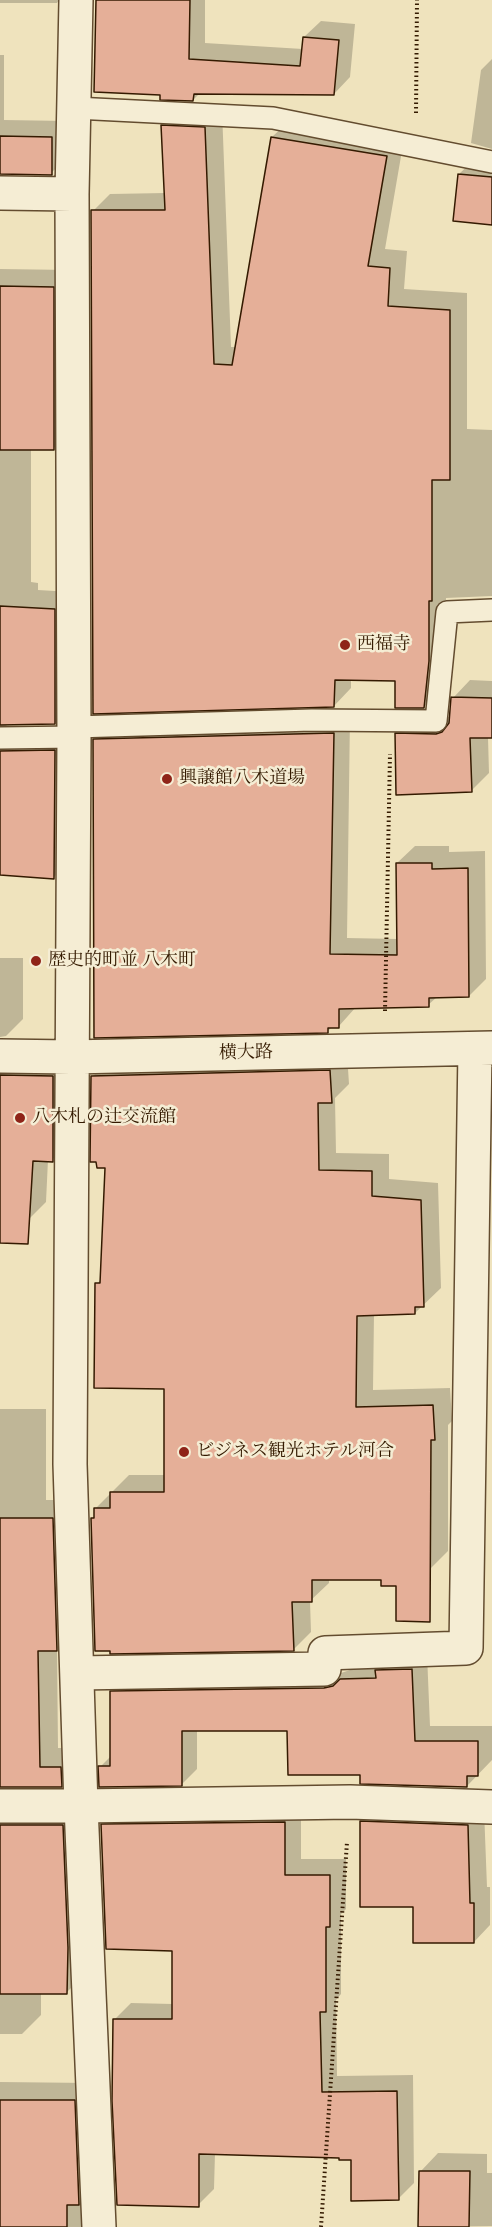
<!DOCTYPE html>
<meta charset="utf-8">
<style>
body{margin:0}
canvas{display:block;background:#efe3bd}
</style>
<canvas width="492" height="2227"></canvas>
<script>
const context = document.querySelector('canvas').getContext('2d');
context.lineJoin = 'round';
function fill(path, color) { context.fillStyle = color; context.fill(path, 'evenodd'); }
const shape = rows => new Path2D(rows.map(r => 'M' + r).join(''));
function strokePath(path, color, width, dash) { context.strokeStyle = color; context.lineWidth = width; context.lineCap = dash ? 'butt' : 'round'; context.setLineDash(dash || []); context.stroke(path); }
function label(font, color, halo, rows, align = 'center') {
  context.font = font + ' "IM FELL English","Noto Serif JP",serif'; context.lineWidth = 5; context.setLineDash([]); context.textBaseline = 'middle'; context.strokeStyle = halo; context.fillStyle = color; for (const [text, x, y, turn = 0] of rows) {
    context.save(); context.translate(x, y); context.rotate((+turn || 0) * Math.PI / 180); context.textAlign = isNaN(turn) ? turn : align; if (halo) context.strokeText(text, 0, 0); context.fillText(text, 0, 0); context.restore();
  }
}
fill(shape([
 [0,0,59,0,57,3,0,3],
 [96,0,205,0,205,43,303,49,304,37,321,21,355,24,350,77,334,94,200,93,193,100,161,93],
 [0,55,4,55,4,120,68,121,68,157,51,173,0,173],
 [492,59,492,149,471,143,481,70],
 [180,108,222,110,231,347,236,347,272,137,290,120,404,139,385,249,407,251,404,289,467,293,467,429,492,430,492,596,446,598,446,643,441,689,424,707,396,679,351,679,351,688,334,706,93,211,110,194,165,193,163,126],
 [492,154,492,224,459,174,477,157],
 [0,269,71,270,71,431,54,448,31,448,31,582,38,583,38,590,72,592,72,705,55,723,6,724,7,727,72,733,72,859,54,877,0,873],
 [470,680,492,681,492,737,488,737,489,773,471,791,397,734,414,717,451,717,453,698],
 [350,716,347,938,398,939,397,863,415,846,449,846,449,852,485,851,486,979,469,996,437,997,428,1005,356,1007,339,1026,333,1026,328,1031,94,740,111,723],
 [0,958,23,958,23,1019,6,1036,0,1037],
 [0,1049,69,1060,69,1144,52,1160,48,1160,46,1202,29,1219,0,1217],
 [347,1053,349,1084,335,1098,336,1153,389,1154,389,1179,438,1183,441,1288,415,1313,374,1314,373,1390,450,1388,452,1421,448,1425,448,1551,430,1569,329,1578,329,1583,310,1601,311,1632,294,1649,112,1649,92,1519,96,1515,96,1508,129,1475,166,1475,166,1388,97,1284,101,1279,107,1166,92,1077,110,1059],
 [0,1409,46,1409,46,1500,71,1500,76,1630,57,1649,58,1748,79,1748,80,1767,61,1786,0,1786],
 [427,1654,430,1726,492,1726,492,1760,467,1786,361,1773,289,1730,197,1730,197,1769,182,1784,100,1767,112,1755,112,1692,127,1676,341,1673,350,1670,357,1664],
 [0,1788,3,1797,82,1806,86,1973,67,1992,41,1992,41,2015,22,2034,0,2034],
 [378,1805,484,1809,487,1887,490,1887,490,1925,474,1942,415,1906,361,1822],
 [301,1806,301,1859,346,1859,346,1909,341,1914,341,1994,336,2000,337,2076,413,2075,414,2183,398,2199,352,2159,340,2156,215,2153,214,2189,198,2205,115,2019,131,2003,173,2004,173,1949,102,1825,118,1809],
 [0,2082,92,2083,83,2227,0,2227],
 [438,2153,487,2154,487,2173,492,2173,492,2226,420,2227,421,2171]
]), '#0003');
const building = shape([
 [96,0,190,0,189,59,300,66,303,37,339,40,334,95,194,94,193,101,160,100,160,95,94,92,96,0],
 [161,125,205,127,214,364,232,365,271,137,387,156,368,266,390,268,388,306,450,310,450,480,432,480,432,601,429,601,429,661,424,708,395,708,395,681,335,680,334,707,93,714,91,210,165,210,161,125],
 [0,136,52,137,52,175,0,174,0,136],
 [458,174,492,177,492,225,453,221,458,174],
 [0,286,54,287,54,450,0,450,0,286],
 [0,606,55,609,55,724,0,725,0,606],
 [451,697,492,698,492,738,470,738,472,792,396,795,395,733,436,734,442,732,449,723,451,697],
 [334,733,330,954,397,955,396,863,432,863,432,869,468,868,469,997,429,998,429,1007,339,1009,339,1028,328,1028,328,1033,94,1038,93,739,334,733],
 [55,750,54,879,0,875,0,751,55,750],
 [330,1070,332,1103,318,1103,319,1170,372,1171,372,1196,421,1200,424,1307,415,1307,415,1314,357,1316,356,1407,433,1405,435,1440,431,1440,430,1622,396,1621,396,1586,381,1586,381,1580,312,1580,312,1602,292,1602,294,1651,110,1654,110,1651,95,1651,91,1518,94,1518,94,1508,110,1508,110,1492,164,1492,164,1389,94,1388,95,1283,100,1283,105,1168,97,1168,96,1162,90,1162,91,1076,330,1070],
 [0,1075,53,1076,53,1162,33,1161,28,1244,0,1243,0,1075],
 [0,1518,53,1518,57,1651,38,1651,40,1767,61,1767,62,1787,0,1787,0,1518],
 [412,1669,415,1741,478,1741,478,1776,467,1776,467,1787,360,1784,360,1775,288,1775,287,1731,182,1731,182,1786,99,1787,98,1766,110,1766,110,1691,324,1688,333,1686,340,1679,376,1678,375,1670,412,1669],
 [360,1821,468,1825,470,1903,474,1903,474,1943,413,1943,413,1907,360,1907,360,1821],
 [285,1822,285,1875,330,1875,330,1927,326,1927,326,2012,320,2012,322,2092,397,2091,399,2200,351,2201,351,2160,339,2160,339,2158,199,2154,199,2207,117,2205,112,2101,113,2019,172,2019,172,1951,106,1949,101,1824,285,1822],
 [0,1825,63,1825,68,1948,67,1994,0,1994,0,1825],
 [0,2100,75,2100,79,2205,67,2205,67,2227,0,2227,0,2100],
 [419,2171,470,2171,469,2227,418,2227,419,2171]
]);
fill(building, '#e5af98');
strokePath(building, '#341a00', 1.5);
const service = shape([
 [75,108,273,118,492,162],
 [74,727,312,720,436,721,447,612,492,610],
 [0,738,74,737]
]);
const minor = shape([
 [76,0,72,194,74,737,70,1464,81,1806,99,2227],
 [0,193,72,194],
 [0,1056,71,1057,492,1048],
 [77,1673,324,1669,325,1653,466,1648,475,1049],
 [0,1806,81,1806,350,1802,492,1807]
]);
strokePath(service, '#634c2f', 24);
strokePath(minor, '#634c2f', 36);
strokePath(shape([
 [416,113,417,0],
 [385,1011,390,754],
 [321,2227,347,1842]
]), '#341a00', 4, [1.5, 3]);
strokePath(service, '#f5edd4', 21);
strokePath(minor, '#f5edd4', 33);
for (const [x, y, r, color] of [
 [345,645,6,"#8f2418"],
 [167,779,6,"#8f2418"],
 [36,961,6,"#8f2418"],
 [20,1118,6,"#8f2418"],
 [184,1452,6,"#8f2418"]
]) { const dot = new Path2D(); dot.arc(x, y, r, 0, 2 * Math.PI); context.fillStyle = color; context.fill(dot); strokePath(dot, '#f5edd4', 2); }
label('18px', '#341a00', '#f5edd4', [
 ["西福寺",357,645],
 ["興譲館八木道場",179,779],
 ["歴史的町並 八木町",48,961],
 ["八木札の辻交流館",32,1118],
 ["ビジネス観光ホテル河合",196,1452]
], 'left');
label('18px', '#341a00', '#f5edd4', [
 ["横大路",246,1054,-1]
]);
</script>
